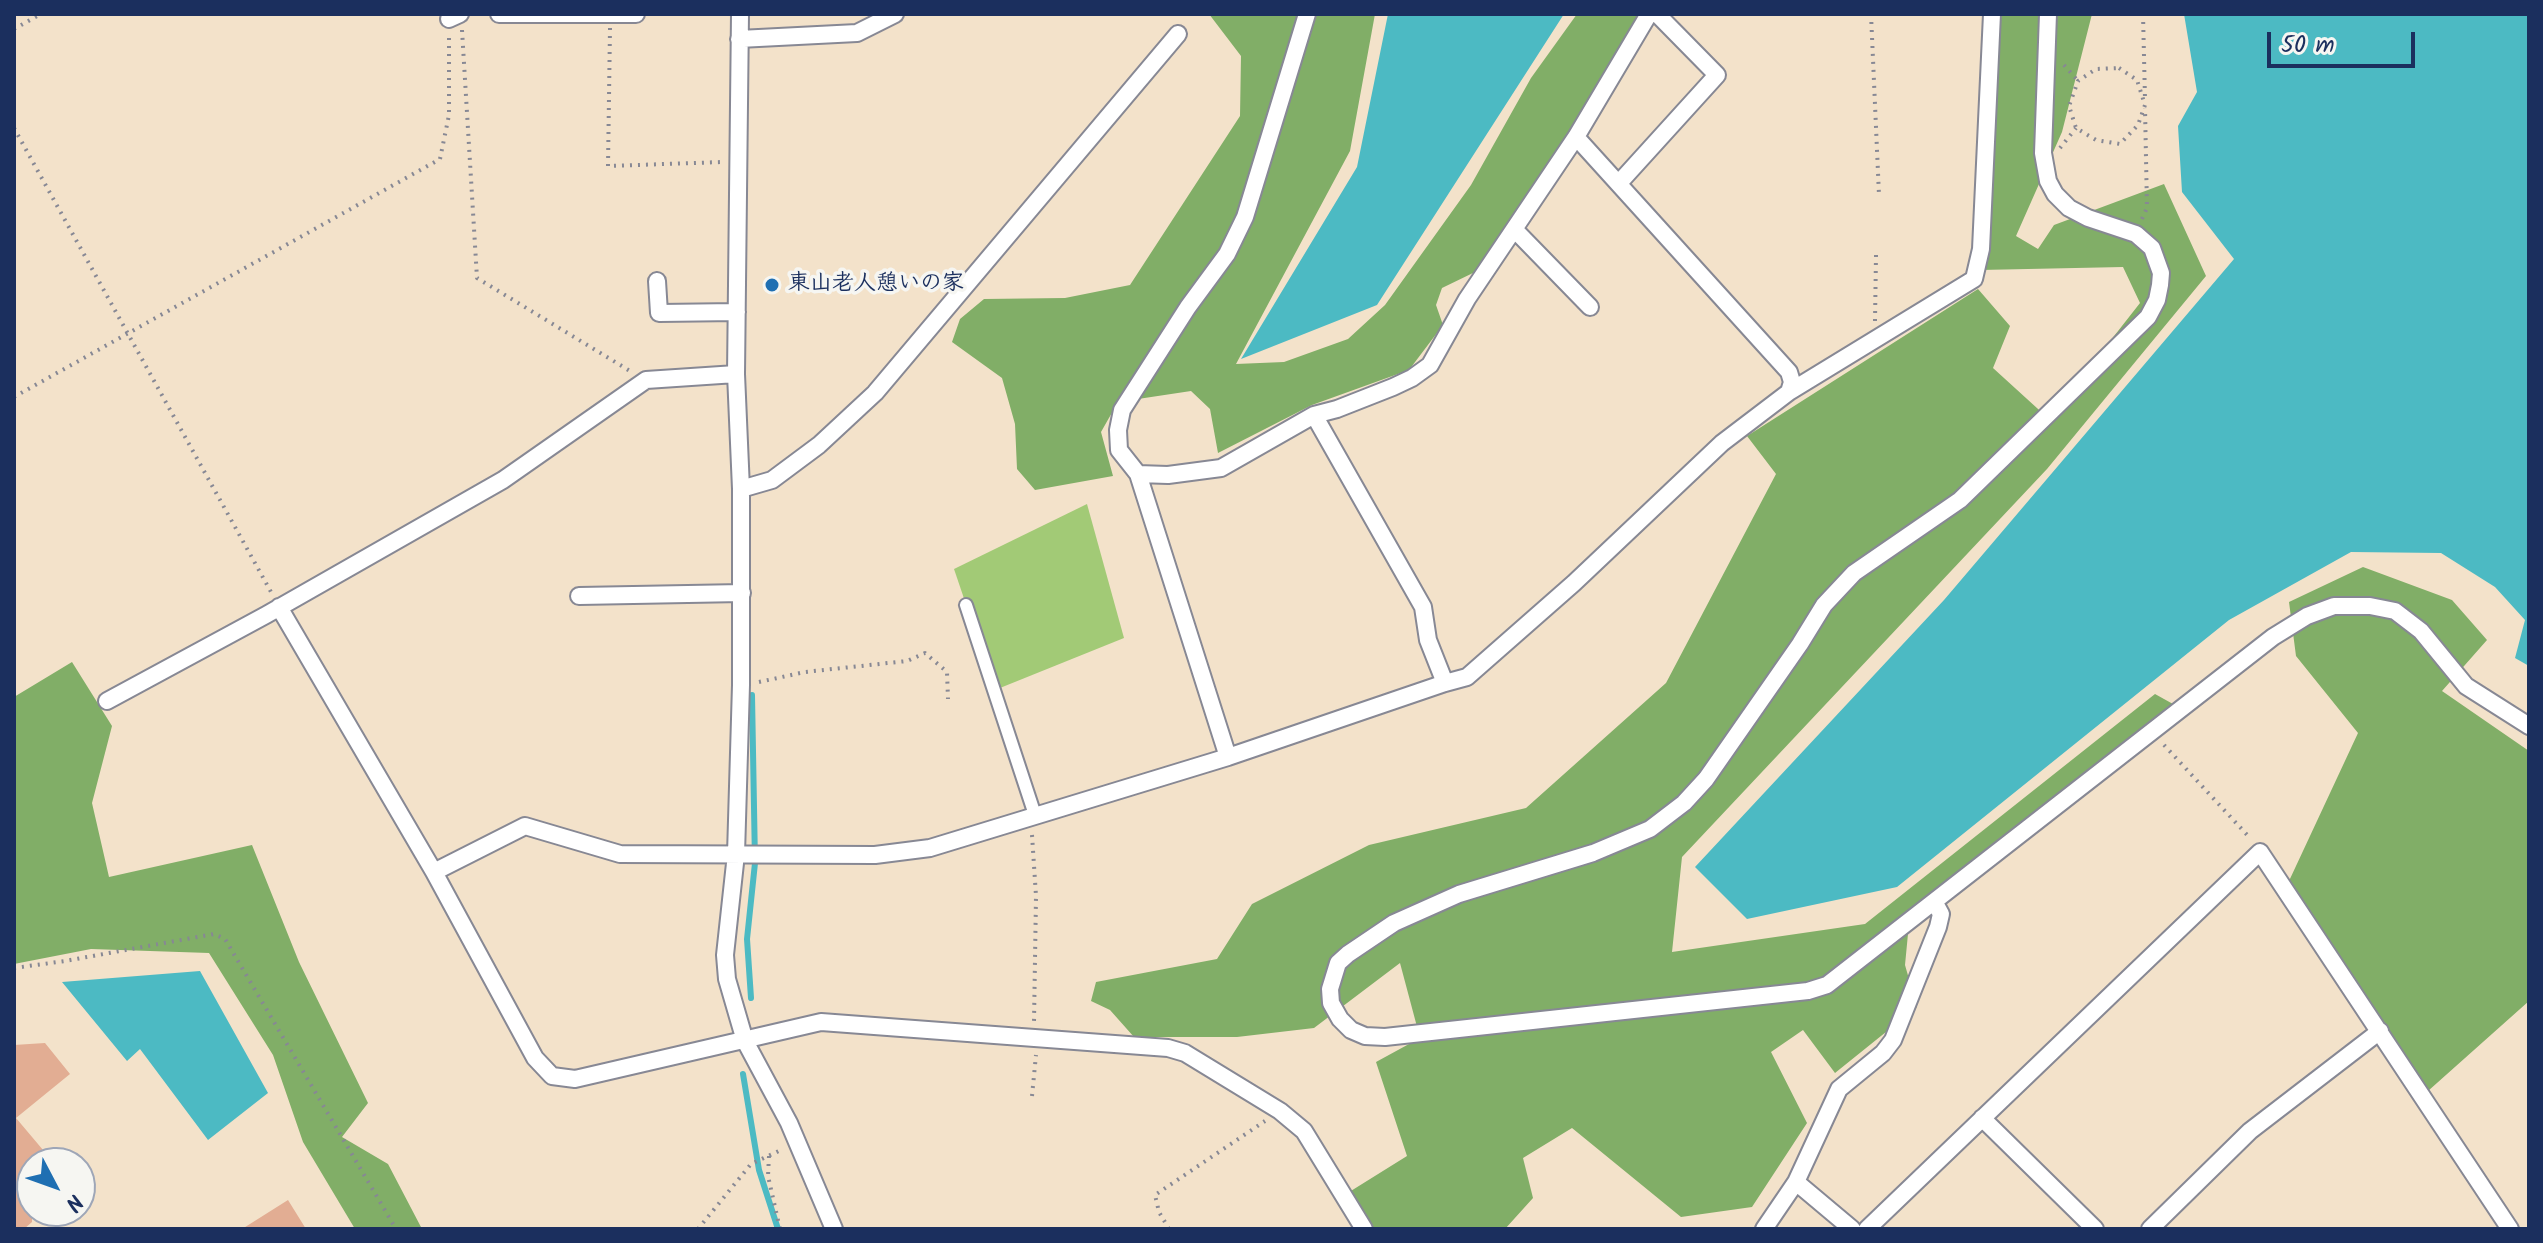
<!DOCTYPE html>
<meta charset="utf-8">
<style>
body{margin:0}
#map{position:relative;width:2543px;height:1243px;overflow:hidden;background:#f3e2ca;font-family:Kalam,sans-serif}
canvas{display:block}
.frame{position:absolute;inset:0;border:16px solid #1b2f5e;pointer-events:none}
.north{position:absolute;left:16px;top:1147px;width:80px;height:80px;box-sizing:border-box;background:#f6f6f2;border:2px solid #9ea6b7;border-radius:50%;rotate:131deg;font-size:22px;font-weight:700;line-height:32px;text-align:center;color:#1b2f5e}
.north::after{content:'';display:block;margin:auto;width:28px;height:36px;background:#1f6fb2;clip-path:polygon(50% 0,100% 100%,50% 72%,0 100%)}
.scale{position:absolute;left:2267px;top:32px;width:148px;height:36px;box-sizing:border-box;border:4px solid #1b2f5e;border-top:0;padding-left:10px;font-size:24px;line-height:28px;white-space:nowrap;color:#1b2f5e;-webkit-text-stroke:6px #f6f6f2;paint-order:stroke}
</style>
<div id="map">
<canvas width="2543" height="1243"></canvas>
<div class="frame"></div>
<div class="north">N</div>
<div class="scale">50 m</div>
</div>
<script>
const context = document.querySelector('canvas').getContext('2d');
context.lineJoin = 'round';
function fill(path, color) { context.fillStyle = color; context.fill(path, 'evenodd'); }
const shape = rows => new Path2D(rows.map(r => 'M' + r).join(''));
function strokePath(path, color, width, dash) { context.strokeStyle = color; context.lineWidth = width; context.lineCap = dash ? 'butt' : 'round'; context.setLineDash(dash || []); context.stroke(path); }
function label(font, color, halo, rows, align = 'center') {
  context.font = font + ' Kalam,"Klee One",sans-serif'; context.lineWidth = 7; context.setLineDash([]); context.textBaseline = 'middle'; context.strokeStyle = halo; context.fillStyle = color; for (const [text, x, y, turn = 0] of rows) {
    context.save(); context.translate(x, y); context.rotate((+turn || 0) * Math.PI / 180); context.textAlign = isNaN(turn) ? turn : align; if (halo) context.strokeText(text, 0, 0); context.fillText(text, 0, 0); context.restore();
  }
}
fill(shape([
 [1087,504,1124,638,995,690,954,569]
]), '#a2ca76');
fill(shape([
 [1209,14,1375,14,1350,151,1236,364,1284,362,1348,339,1385,305,1471,185,1531,78,1577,14,1642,14,1568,134,1475,272,1442,288,1436,305,1443,325,1409,370,1312,405,1218,453,1210,409,1191,391,1118,402,1101,432,1113,476,1035,490,1017,469,1015,424,1002,378,952,342,960,319,984,299,1065,298,1130,285,1240,116,1241,56],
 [2000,14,2092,14,2062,132,2016,236,2038,249,2054,225,2164,184,2206,276,2047,469,1682,857,1672,952,1865,924,2155,694,2173,704,1910,913,1905,965,1917,1007,1835,1073,1803,1030,1771,1052,1807,1123,1752,1207,1681,1217,1572,1128,1523,1158,1533,1198,1505,1229,1373,1229,1346,1194,1407,1156,1376,1062,1420,1038,1400,963,1314,1028,1237,1037,1134,1037,1110,1010,1091,1001,1096,982,1217,959,1252,904,1369,845,1526,808,1666,683,1776,474,1747,436,1978,289,2010,326,1993,368,2049,419,2140,303,2123,267,1980,270],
 [2363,567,2452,600,2487,640,2442,691,2529,751,2529,1001,2428,1091,2289,881,2358,733,2296,656,2289,602],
 [72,662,112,726,92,803,109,877,252,845,299,962,368,1103,342,1137,388,1164,422,1229,355,1229,303,1142,273,1055,209,953,91,949,14,964,14,697]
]), '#81ae67');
fill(shape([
 [1388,14,1564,14,1377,305,1241,359,1357,167],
 [2184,14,2529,14,2529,666,2515,658,2525,620,2495,587,2441,553,2351,552,2229,620,1897,887,1747,919,1695,867,1944,600,2234,259,2182,192,2178,126,2197,92],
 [200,971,268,1093,208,1140,140,1049,127,1061,62,982]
]), '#4cbac3');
strokePath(shape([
 [751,998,747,939,755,863,752,695],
 [743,1074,759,1170,778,1229]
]), '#4cbac3', 6);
fill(shape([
 [45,1043,70,1074,16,1118,54,1163,32,1163,32,1222,24,1229,14,1229,14,1045],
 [288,1200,306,1229,242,1229]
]), '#e2ad93');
const pedestrian = shape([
 [966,605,1035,815]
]);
const minor = shape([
 [499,14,636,14],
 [740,14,736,374,741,489,741,685,736,854,725,955,727,979,745,1041,789,1123,834,1229],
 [1307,14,1245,217,1227,254,1188,307,1122,410,1118,430,1119,450,1138,474,1168,475,1221,468,1314,415,1337,409,1393,387,1412,378,1430,365,1467,299,1576,137,1649,14],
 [2048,14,2043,153,2048,181,2055,194,2069,208,2088,218,2136,234,2152,248,2161,273,2160,285,2157,300,2148,317,1960,500,1854,573,1824,605,1800,644,1706,779,1684,803,1650,829,1593,853,1459,894,1394,923,1348,954,1338,963,1330,989,1331,1003,1340,1019,1351,1030,1365,1036,1385,1037,1808,991,1827,985,2273,637,2307,616,2334,606,2370,606,2395,611,2421,631,2466,686,2529,726],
 [449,19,460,14],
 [739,39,857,33,895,14],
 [1576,137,1789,372,1792,382,1789,392],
 [1619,183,1717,75,1657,14],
 [1515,230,1590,307],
 [657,281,659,313,737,312],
 [1314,415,1423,607,1428,640,1445,683],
 [1138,474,1228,757],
 [741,489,772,480,819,445,875,393,1178,34],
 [579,596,742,593],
 [279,607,434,872,535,1058,552,1076,575,1079,821,1022,1168,1048,1185,1053,1280,1111,1304,1131,1364,1229],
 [107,701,266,615,503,480,646,380,736,374],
 [434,872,525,826,620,854,875,855,930,848,1228,757,1445,683,1467,677,1574,583,1722,443,1789,392,1974,279,1981,249,1992,14],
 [1982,1118,2095,1229],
 [1796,1182,1852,1229],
 [1764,1229,1796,1182,1839,1089,1883,1053,1893,1040,1938,927,1941,914,1935,903],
 [1867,1229,2260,852,2510,1229],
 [2150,1229,2250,1131,2380,1031]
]);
strokePath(pedestrian, '#878894', 16);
strokePath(minor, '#878894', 20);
strokePath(shape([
 [1871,14,1879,195],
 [2143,14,2145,99],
 [610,28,608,166,722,162],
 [14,29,41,14],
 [462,30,477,278,630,371],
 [2064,65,2078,81],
 [2119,68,2137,80,2145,105,2138,125,2120,144,2096,140,2076,128,2069,106,2078,81,2096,69,2119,68],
 [14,128,271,592],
 [2060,148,2076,128],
 [2142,219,2147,208,2145,108],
 [1875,321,1876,255],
 [14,397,440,159,449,115,449,37],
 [759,682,805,672,907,661,925,653,947,672,948,699],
 [2164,745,2250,838],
 [1032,835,1036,896,1034,1022],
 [14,968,65,961,214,934,225,939,396,1229],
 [1032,1096,1036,1055],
 [769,1156,768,1176,780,1229],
 [698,1229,751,1164,781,1150],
 [1169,1229,1159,1212,1155,1195,1265,1121]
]), '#878894', 4, [2, 6]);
strokePath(pedestrian, '#fff', 12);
strokePath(minor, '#fff', 16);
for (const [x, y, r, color] of [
 [772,285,8,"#1f6fb2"]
]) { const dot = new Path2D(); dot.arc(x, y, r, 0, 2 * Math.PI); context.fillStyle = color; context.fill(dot); strokePath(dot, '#f6f6f2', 3); }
label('bold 22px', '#1b2f5e', '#f6f6f2', [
 ["東山老人憩いの家",788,285]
], 'left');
</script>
